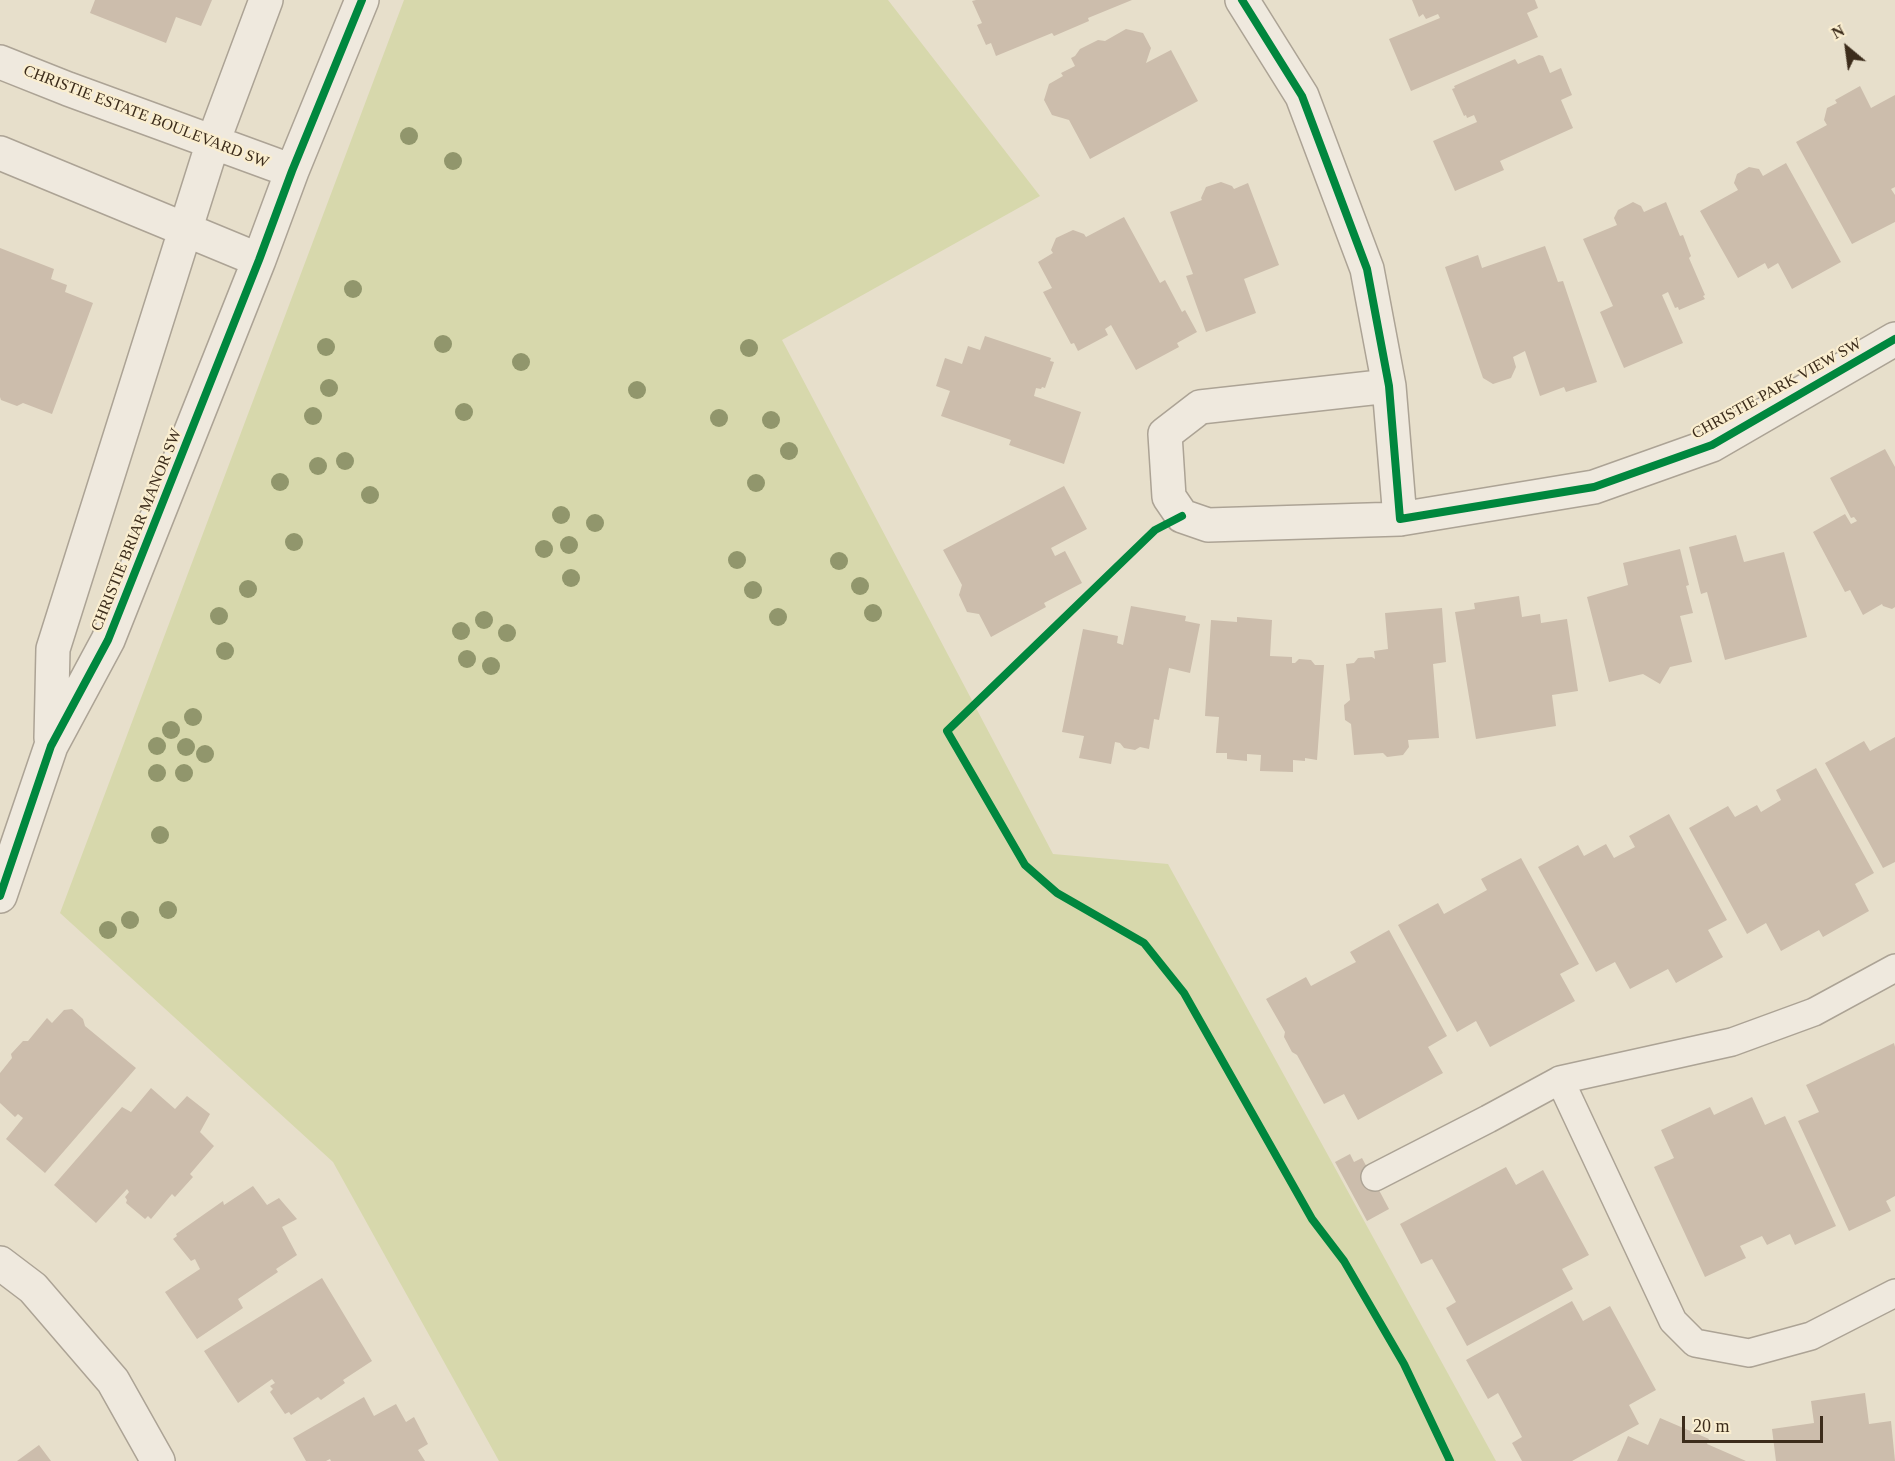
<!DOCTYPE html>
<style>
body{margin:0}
#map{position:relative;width:1895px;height:1461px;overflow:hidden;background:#e7dfcb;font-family:"Times New Roman",serif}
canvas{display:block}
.north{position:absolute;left:1817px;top:18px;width:60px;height:60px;-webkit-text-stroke:4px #faeed0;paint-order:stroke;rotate:331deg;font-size:16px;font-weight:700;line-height:24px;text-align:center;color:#3c2c1b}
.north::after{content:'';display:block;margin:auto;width:21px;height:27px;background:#3c2c1b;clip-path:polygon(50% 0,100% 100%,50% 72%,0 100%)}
.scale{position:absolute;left:1682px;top:1416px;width:141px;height:27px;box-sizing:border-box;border:3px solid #3c2c1b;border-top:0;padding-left:8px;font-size:18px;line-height:21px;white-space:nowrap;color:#3c2c1b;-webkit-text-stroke:4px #faeed0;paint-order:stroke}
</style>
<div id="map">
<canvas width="1895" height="1461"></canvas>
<div class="north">N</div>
<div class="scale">20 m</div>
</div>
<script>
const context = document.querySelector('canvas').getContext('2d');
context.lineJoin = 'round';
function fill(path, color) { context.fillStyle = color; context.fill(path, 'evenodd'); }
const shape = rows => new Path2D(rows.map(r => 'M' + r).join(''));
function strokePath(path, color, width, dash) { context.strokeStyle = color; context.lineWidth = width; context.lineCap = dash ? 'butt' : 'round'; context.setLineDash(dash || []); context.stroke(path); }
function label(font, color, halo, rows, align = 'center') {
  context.font = font + ' "Times New Roman",serif'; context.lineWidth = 4.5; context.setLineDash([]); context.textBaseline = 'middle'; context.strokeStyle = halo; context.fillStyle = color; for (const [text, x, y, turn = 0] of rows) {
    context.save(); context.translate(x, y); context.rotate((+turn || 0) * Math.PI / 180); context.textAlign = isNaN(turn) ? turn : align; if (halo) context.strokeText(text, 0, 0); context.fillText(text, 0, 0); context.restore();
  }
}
fill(shape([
 [404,0,888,0,1040,196,782,340,1053,854,1168,864,1496,1461,499,1461,333,1162,60,913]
]), '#d7d8ac');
fill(shape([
 [95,0,212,0,201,26,176,17,166,43,90,13],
 [976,0,1132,0,1088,18,1089,21,1054,36,1052,33,996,56,991,43,986,45,977,25,982,23,972,1],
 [1412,0,1535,0,1538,8,1527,13,1538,37,1411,91,1389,39,1440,18,1438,14,1426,19,1423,14,1419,17],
 [1126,29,1143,33,1151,48,1146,63,1171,50,1198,101,1090,159,1069,120,1052,115,1044,100,1049,84,1063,76,1061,73,1075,66,1071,58,1075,56,1080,49,1098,40,1105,41],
 [1539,55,1543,56,1550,73,1561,68,1572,95,1561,100,1573,128,1500,161,1504,170,1455,191,1433,141,1477,122,1474,115,1467,118,1466,115,1464,116,1452,89,1455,88,1454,86,1515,59,1518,64],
 [1860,86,1871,108,1895,95,1895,187,1891,189,1895,195,1895,222,1852,244,1796,142,1827,125,1824,120,1827,108,1837,103,1835,100],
 [1786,163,1841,262,1792,289,1778,263,1768,269,1765,263,1738,278,1700,211,1738,190,1734,183,1737,174,1749,167,1759,169,1763,176],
 [1221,182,1232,186,1234,189,1248,183,1279,265,1244,279,1256,313,1206,332,1186,276,1193,274,1170,212,1202,200,1201,198,1206,187],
 [1633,202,1641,206,1644,212,1666,202,1680,236,1683,235,1691,256,1689,258,1705,295,1703,296,1705,299,1679,310,1678,307,1675,308,1668,292,1662,295,1683,343,1624,368,1600,312,1613,306,1583,239,1617,225,1614,218,1618,210],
 [1124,217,1160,283,1165,280,1182,312,1185,310,1197,332,1177,343,1179,347,1136,370,1111,325,1105,329,1108,335,1078,351,1074,343,1071,344,1043,292,1052,288,1038,262,1053,253,1051,250,1056,238,1073,230,1084,234,1086,237],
 [1545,246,1558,282,1563,281,1597,382,1566,392,1564,387,1540,396,1525,351,1513,357,1516,367,1511,378,1493,384,1483,378,1445,267,1478,255,1482,268],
 [0,248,54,269,51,279,67,285,65,292,93,303,52,414,23,403,17,406,1,400,0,397],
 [985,336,1051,358,1050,361,1054,362,1045,388,1042,387,1041,389,1036,388,1034,396,1081,412,1064,464,1009,445,1011,440,941,416,950,391,936,386,945,358,962,364,968,346,980,350],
 [1885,449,1895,467,1895,607,1892,609,1883,606,1882,604,1863,615,1850,590,1845,592,1813,532,1845,514,1851,524,1857,521,1854,517,1851,518,1830,478],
 [1064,486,1087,529,1051,548,1055,556,1065,551,1082,583,1044,603,1046,607,991,637,979,614,967,612,959,595,962,585,943,550],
 [1736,535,1744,562,1784,552,1807,637,1725,660,1707,592,1701,594,1689,547],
 [1680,549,1689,585,1686,586,1693,613,1680,616,1692,662,1670,667,1660,684,1643,674,1609,682,1587,597,1628,585,1623,563],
 [1519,596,1522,617,1540,614,1541,623,1567,619,1578,691,1552,695,1556,726,1476,739,1455,612,1475,609,1474,603],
 [1131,606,1186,616,1185,621,1200,624,1190,673,1169,668,1159,720,1154,719,1149,749,1140,747,1135,750,1124,748,1120,743,1115,742,1111,764,1079,758,1084,736,1062,732,1083,629,1118,636,1117,643,1123,645],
 [1442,608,1446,662,1433,664,1439,738,1408,740,1409,747,1403,755,1387,757,1383,753,1354,755,1351,724,1345,720,1344,705,1350,700,1346,664,1354,663,1358,658,1372,657,1375,659,1374,651,1388,649,1385,613],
 [1237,617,1272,620,1270,656,1292,657,1292,663,1295,663,1299,659,1311,660,1315,665,1324,665,1317,760,1305,758,1305,761,1293,760,1293,772,1260,771,1261,755,1247,754,1247,761,1227,759,1227,753,1216,753,1219,717,1205,716,1211,620,1237,622],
 [1895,737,1895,862,1883,868,1825,763,1864,741,1870,751],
 [1816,768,1874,873,1855,884,1869,911,1823,937,1819,930,1781,951,1766,923,1747,934,1689,828,1728,806,1735,817,1757,805,1761,812,1781,800,1776,790],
 [1669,814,1727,920,1708,930,1723,957,1676,983,1668,969,1630,989,1615,962,1596,972,1538,867,1578,845,1584,856,1606,844,1614,858,1635,847,1629,836],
 [1521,858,1579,964,1560,974,1575,1001,1490,1047,1476,1021,1457,1032,1398,925,1438,903,1444,914,1487,890,1481,879],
 [1389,930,1447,1036,1428,1047,1443,1073,1358,1120,1344,1094,1324,1104,1297,1055,1292,1052,1284,1037,1285,1032,1266,999,1306,977,1311,986,1356,962,1350,952],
 [72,1009,83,1019,85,1026,136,1068,45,1173,6,1139,23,1118,18,1114,15,1117,0,1103,0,1073,12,1058,11,1054,23,1041,28,1041,47,1018,52,1023,64,1010],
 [1894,1043,1895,1047,1895,1196,1886,1201,1891,1211,1849,1231,1798,1121,1819,1112,1806,1085],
 [151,1088,175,1109,187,1096,210,1114,200,1132,214,1146,190,1174,193,1177,175,1197,172,1194,151,1219,148,1216,145,1219,126,1203,127,1200,125,1197,129,1192,127,1189,96,1223,54,1185,122,1107,131,1112],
 [1752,1097,1765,1125,1785,1116,1836,1226,1795,1245,1790,1234,1767,1245,1762,1236,1740,1246,1746,1258,1705,1277,1654,1167,1674,1158,1661,1130,1710,1107,1714,1115],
 [1350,1154,1354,1162,1362,1158,1389,1209,1367,1221,1335,1162],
 [1506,1167,1516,1185,1543,1170,1589,1255,1562,1269,1573,1289,1467,1346,1446,1308,1456,1302,1432,1259,1421,1264,1400,1224],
 [253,1186,267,1205,279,1198,297,1219,282,1227,297,1255,276,1269,278,1272,238,1299,243,1308,197,1339,165,1292,200,1269,195,1259,191,1261,173,1239,177,1236,176,1234,223,1201,224,1205],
 [322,1278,372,1361,343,1380,345,1383,321,1400,318,1397,291,1415,289,1412,285,1414,270,1392,273,1389,270,1386,275,1383,272,1379,238,1403,204,1351],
 [1572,1301,1583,1321,1610,1306,1656,1390,1629,1405,1639,1424,1572,1461,1522,1461,1512,1443,1522,1437,1498,1393,1488,1399,1466,1360],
 [1865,1393,1869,1424,1891,1421,1895,1461,1776,1461,1772,1429,1814,1423,1811,1401],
 [364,1397,374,1416,396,1404,406,1422,414,1417,428,1444,418,1450,425,1461,331,1461,330,1459,326,1461,306,1461,293,1438],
 [1660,1418,1709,1439,1707,1444,1746,1461,1617,1461,1628,1436,1648,1445],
 [39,1445,51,1461,17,1461]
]), '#ccbdac');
const lane = shape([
 [1895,968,1814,1012,1732,1042,1560,1080,1673,1321,1695,1343,1749,1353,1811,1336,1895,1293],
 [1375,1177,1488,1119,1560,1080]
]);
const street = shape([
 [1242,0,1302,96,1367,269,1389,386,1400,519,1594,487,1712,445,1895,339],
 [0,62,68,89,292,171],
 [0,153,259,260],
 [1389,386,1200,407,1165,434,1169,497,1182,516,1208,525,1400,519],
 [51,738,53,649,213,142,266,0],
 [0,896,51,746,108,640,259,260,292,171,362,0],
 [0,1263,33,1288,113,1381,158,1461]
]);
strokePath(lane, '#aca395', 30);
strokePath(street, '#aca395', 36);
strokePath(lane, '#efe9de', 27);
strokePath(street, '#efe9de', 33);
strokePath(shape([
 [1242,0,1302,96,1367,269,1389,386,1400,519,1594,487,1712,445,1895,339],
 [1182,516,1155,530,947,731,1025,865,1057,893,1144,943,1184,993,1312,1219,1344,1261,1404,1364,1450,1461],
 [0,896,51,746,108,640,259,260,292,171,362,0]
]), '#00873e', 8);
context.fillStyle = '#91966c';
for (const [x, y] of [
 [409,136],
 [453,161],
 [353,289],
 [443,344],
 [326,347],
 [749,348],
 [521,362],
 [329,388],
 [637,390],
 [464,412],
 [313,416],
 [719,418],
 [771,420],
 [789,451],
 [345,461],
 [318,466],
 [280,482],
 [756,483],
 [370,495],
 [561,515],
 [595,523],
 [294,542],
 [569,545],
 [544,549],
 [737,560],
 [839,561],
 [571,578],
 [860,586],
 [248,589],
 [753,590],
 [873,613],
 [219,616],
 [778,617],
 [484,620],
 [461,631],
 [507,633],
 [225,651],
 [467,659],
 [491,666],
 [193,717],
 [171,730],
 [157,746],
 [186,747],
 [205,754],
 [157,773],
 [184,773],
 [160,835],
 [168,910],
 [130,920],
 [108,930]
]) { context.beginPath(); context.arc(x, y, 9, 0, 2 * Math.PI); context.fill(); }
label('16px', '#3c2c1b', '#faeed0', [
 ["CHRISTIE ESTATE BOULEVARD SW",146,117,21],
 ["CHRISTIE PARK VIEW SW",1777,389,-29],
 ["CHRISTIE BRIAR MANOR SW",137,530,-68]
]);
</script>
